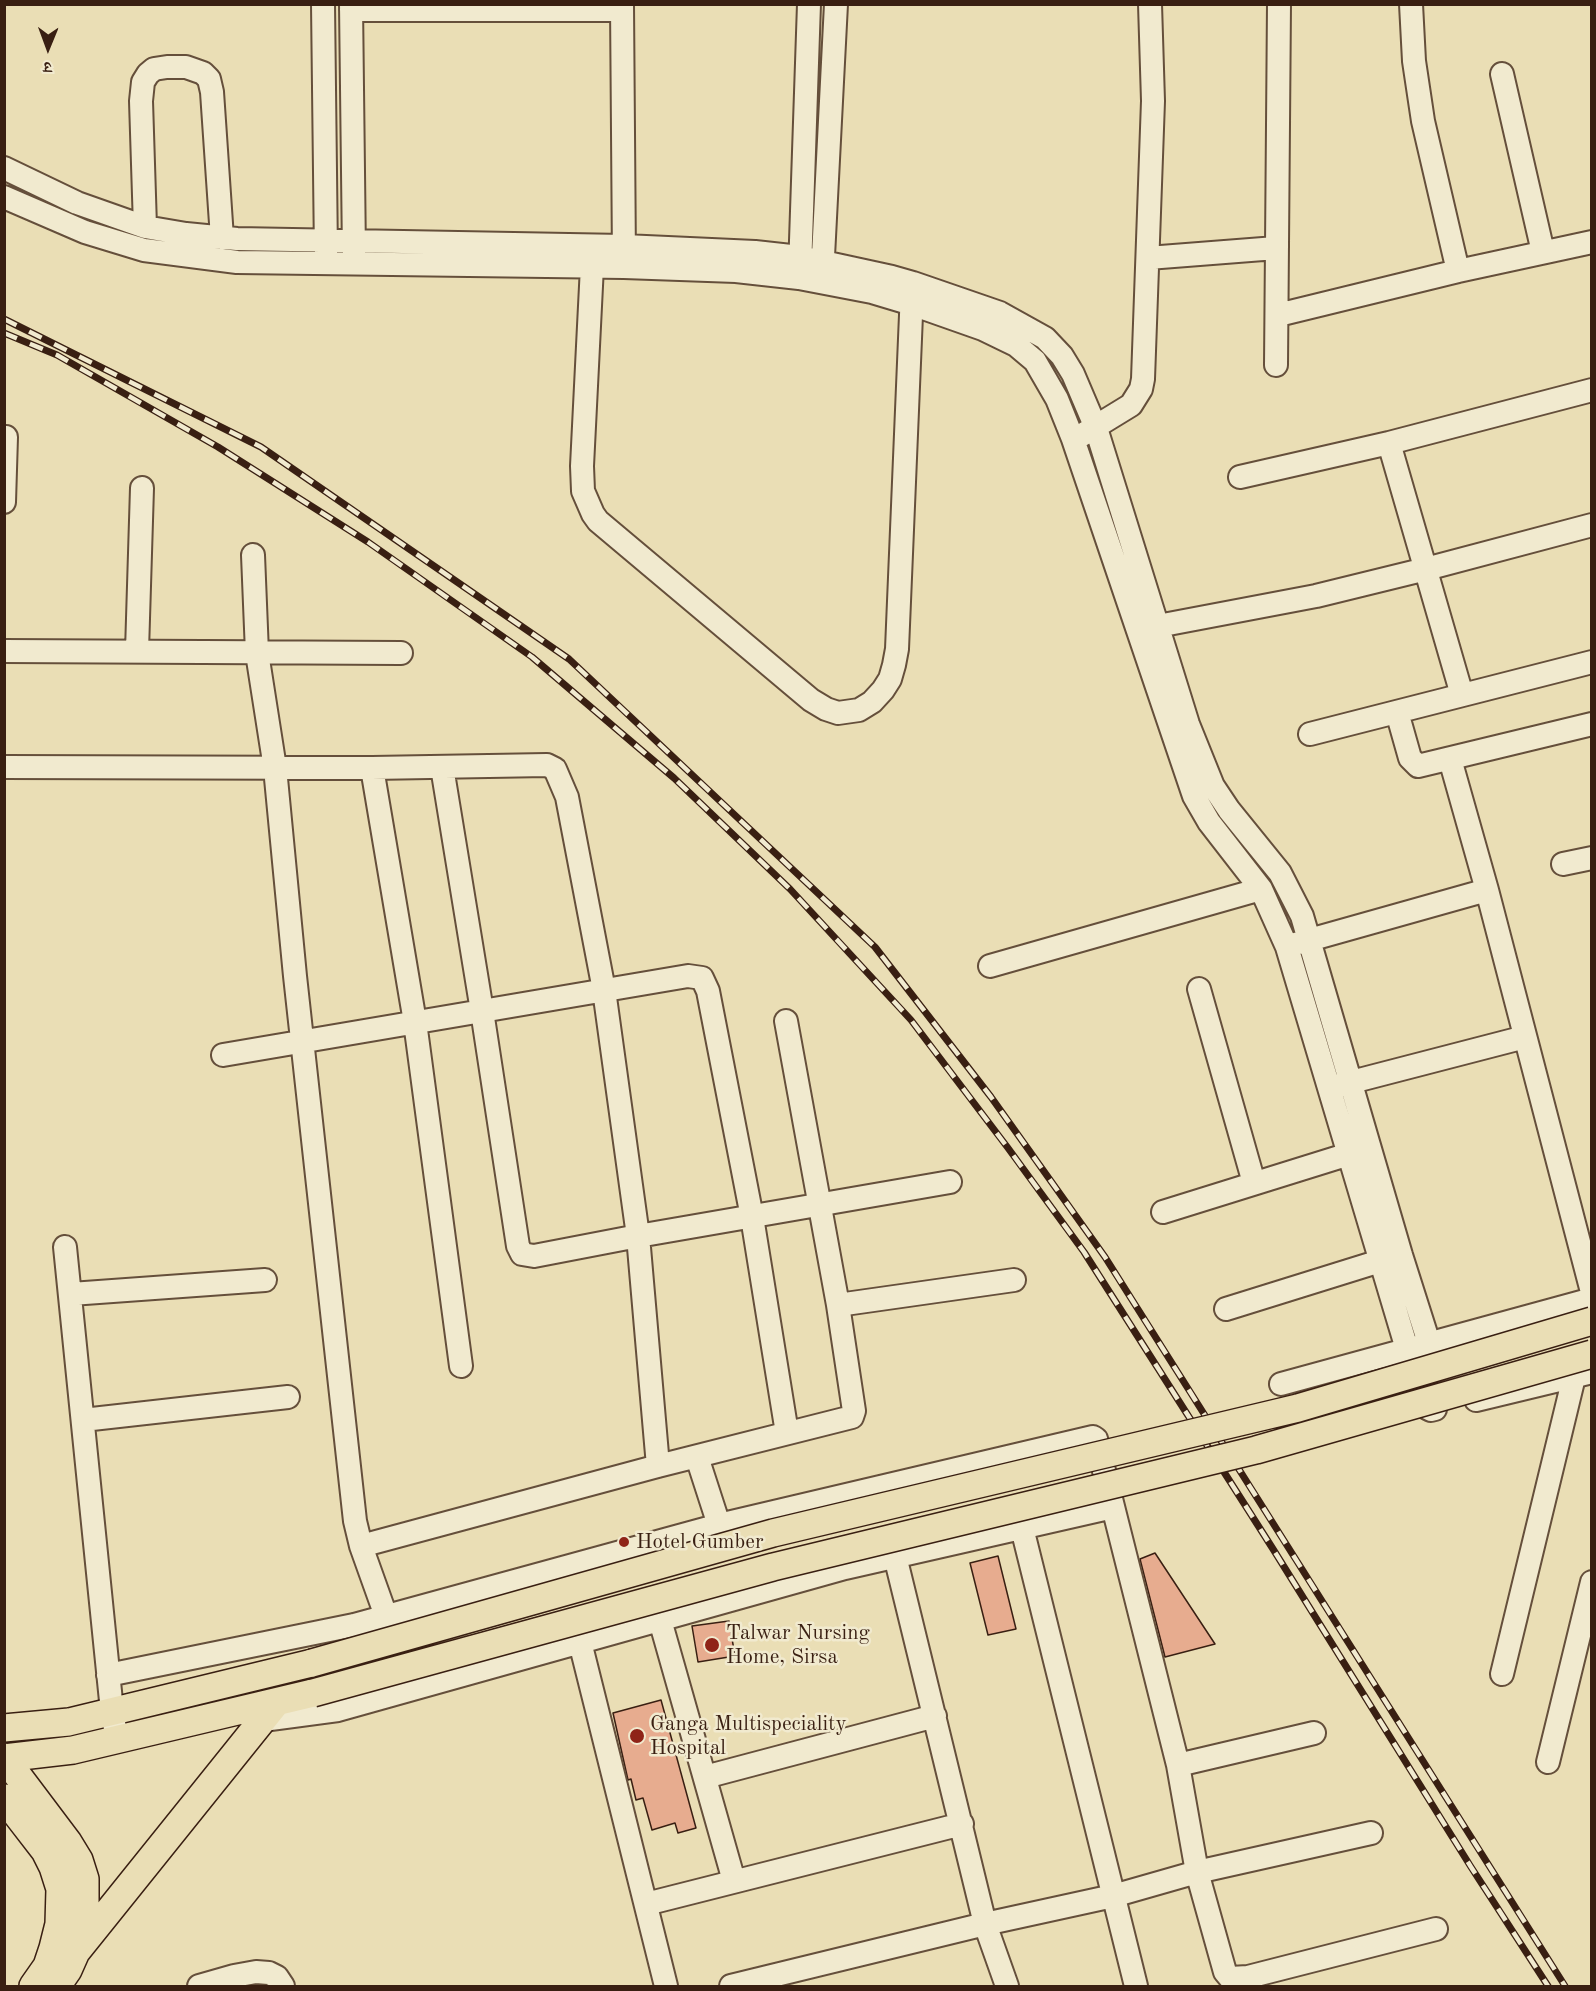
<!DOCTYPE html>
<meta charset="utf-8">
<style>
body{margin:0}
#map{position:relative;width:1596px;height:1991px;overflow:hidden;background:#eadeb5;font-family:"Old Standard TT","Noto Serif Devanagari",serif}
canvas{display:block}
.frame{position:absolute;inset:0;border:6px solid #391f12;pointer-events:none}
.north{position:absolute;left:18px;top:18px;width:60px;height:60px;-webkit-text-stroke:4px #f1eacf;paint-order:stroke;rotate:181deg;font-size:16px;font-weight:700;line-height:24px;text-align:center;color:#391f12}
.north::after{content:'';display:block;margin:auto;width:21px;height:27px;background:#391f12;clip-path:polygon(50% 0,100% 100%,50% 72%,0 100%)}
</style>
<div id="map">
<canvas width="1596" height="1991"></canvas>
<div class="frame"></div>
<div class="north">उ</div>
</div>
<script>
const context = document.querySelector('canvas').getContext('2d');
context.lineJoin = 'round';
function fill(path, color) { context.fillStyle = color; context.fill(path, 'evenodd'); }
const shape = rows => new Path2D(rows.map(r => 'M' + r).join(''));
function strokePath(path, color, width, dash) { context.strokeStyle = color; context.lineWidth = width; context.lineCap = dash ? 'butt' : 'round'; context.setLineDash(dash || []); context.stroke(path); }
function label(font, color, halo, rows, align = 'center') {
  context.font = font + ' "Old Standard TT",serif'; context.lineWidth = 5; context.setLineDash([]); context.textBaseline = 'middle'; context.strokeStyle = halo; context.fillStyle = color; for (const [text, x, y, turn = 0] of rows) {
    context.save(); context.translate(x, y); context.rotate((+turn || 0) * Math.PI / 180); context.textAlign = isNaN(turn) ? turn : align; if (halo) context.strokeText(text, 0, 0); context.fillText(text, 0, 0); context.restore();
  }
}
const building = shape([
 [1155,1553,1215,1644,1165,1657,1140,1559,1155,1553],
 [998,1556,1016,1629,988,1635,970,1563,998,1556],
 [729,1621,735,1656,698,1662,692,1626,729,1621],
 [661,1700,696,1828,678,1833,675,1823,652,1830,643,1798,636,1800,631,1779,628,1780,613,1713,661,1700]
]);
fill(building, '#e7ac8f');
strokePath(building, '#391f12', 1.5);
const minor = shape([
 [323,4,326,255],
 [351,4,354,255],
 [622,4,624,261],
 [1411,4,1414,61,1423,121,1458,271],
 [351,10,622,10],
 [1502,74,1543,252],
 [4,168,77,203,145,227,186,234,237,239,624,246,755,252,800,257,892,277,913,283,1000,313,1045,338,1062,356,1073,374,1096,428,1188,724,1213,786,1229,810,1280,873,1302,916,1401,1255,1428,1340,1431,1343],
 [4,197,85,232,144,250,237,262,624,267,736,271,799,278,872,292,912,304,983,329,1016,345,1035,361,1057,399,1073,439,1194,796,1209,822,1261,889,1287,947,1407,1349,1427,1408,1431,1410,1435,1409],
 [145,227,141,101,143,82,148,74,154,69,167,67,186,67,203,73,209,79,212,92,222,238],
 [1148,258,1276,248],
 [592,266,582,466,583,491,593,514,598,521,811,700,826,709,838,713,859,710,872,702,883,690,890,679,894,665,897,649,912,291],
 [800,270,809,4],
 [822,276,836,4],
 [1278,315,1458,271,1592,242],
 [1276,365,1279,4],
 [1082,435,1131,405,1141,389,1143,379,1153,101,1150,4],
 [1389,443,1462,695],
 [1240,477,1389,443,1592,390],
 [4,502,6,437],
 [253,555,257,653,275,768,295,976,355,1521,361,1546,386,1616],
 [1142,629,1316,596,1426,569,1592,525],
 [4,651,401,653],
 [137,651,142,488],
 [1397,712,1410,758,1418,766,1592,724],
 [1310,734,1592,662],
 [1450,759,1487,890,1592,1292],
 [4,767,372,768,547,765,555,769,567,797,604,990,638,1236,658,1466],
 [442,767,482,1011,518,1246,522,1254,534,1256,638,1236,950,1182],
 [372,768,415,1022,461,1366],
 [1563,864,1592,858],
 [1295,944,1487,890],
 [990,966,1261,889],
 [1199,989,1254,1183],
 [223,1055,688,976,702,978,708,991,752,1217,787,1433],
 [1336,1086,1525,1037],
 [1163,1212,1362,1150],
 [65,1247,112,1711,117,1740],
 [71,1294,265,1280],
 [838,1305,1014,1280],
 [1226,1309,1393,1257],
 [1281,1384,1592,1299],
 [1476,1400,1592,1372],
 [83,1420,288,1397],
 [697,1457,719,1525],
 [1022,1528,1136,1986],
 [361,1546,658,1466,852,1417,854,1411,838,1305,786,1021],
 [895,1556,985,1924,1007,1986],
 [660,1620,734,1881],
 [580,1642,666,1986],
 [1502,1674,1574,1377],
 [108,1675,354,1625,719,1525,1093,1437,1096,1439,1178,1765,1197,1872,1225,1972,1230,1978,1248,1977,1436,1929],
 [263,1720,338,1710,845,1568,1113,1507],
 [1548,1762,1592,1582],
 [1178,1765,1314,1733],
 [705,1777,935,1716],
 [646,1904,962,1824],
 [199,1986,234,1976,256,1972,269,1973,277,1977,283,1986],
 [731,1986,985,1924,1113,1896,1197,1872,1371,1833]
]);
const major = shape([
 [4,1728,69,1722,312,1663],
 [4,1757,68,1842,79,1860,85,1879,85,1905,82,1931,76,1952,68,1970,57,1986],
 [4,1758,73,1750,313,1693],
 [4,1798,45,1851,53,1867,60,1889,59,1924,53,1948,47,1966,33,1986],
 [76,1952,276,1703]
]);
strokePath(minor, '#654f3b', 26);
strokePath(major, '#391f12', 30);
strokePath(minor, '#f1eacf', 22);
strokePath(major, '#eadeb5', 27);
const rail = shape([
 [4,319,261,447,569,659,875,947,991,1097,1105,1257,1565,1986],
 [4,333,57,355,218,447,368,542,532,657,674,778,790,889,911,1020,1008,1148,1084,1252,1273,1549,1471,1867,1548,1986]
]);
strokePath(rail, '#391f12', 7);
strokePath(rail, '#f1eacf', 4.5, [14]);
const majorBridge = shape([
 [312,1663,773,1533,1298,1408,1592,1321],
 [313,1693,773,1567,1256,1450,1592,1354]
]);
strokePath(majorBridge, '#391f12', 30, []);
strokePath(majorBridge, '#eadeb5', 27);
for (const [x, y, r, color] of [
 [624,1542,6,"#8f2418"],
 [712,1645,8,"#8f2418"],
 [637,1736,8,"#8f2418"]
]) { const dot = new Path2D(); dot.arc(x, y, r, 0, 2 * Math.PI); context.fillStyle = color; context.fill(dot); strokePath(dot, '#f1eacf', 2); }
label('21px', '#391f12', '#f1eacf', [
 ["Hotel Gumber",636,1542],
 ["Talwar Nursing",726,1633],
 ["Home, Sirsa",726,1657],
 ["Ganga Multispeciality",650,1724],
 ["Hospital",650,1748]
], 'left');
</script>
